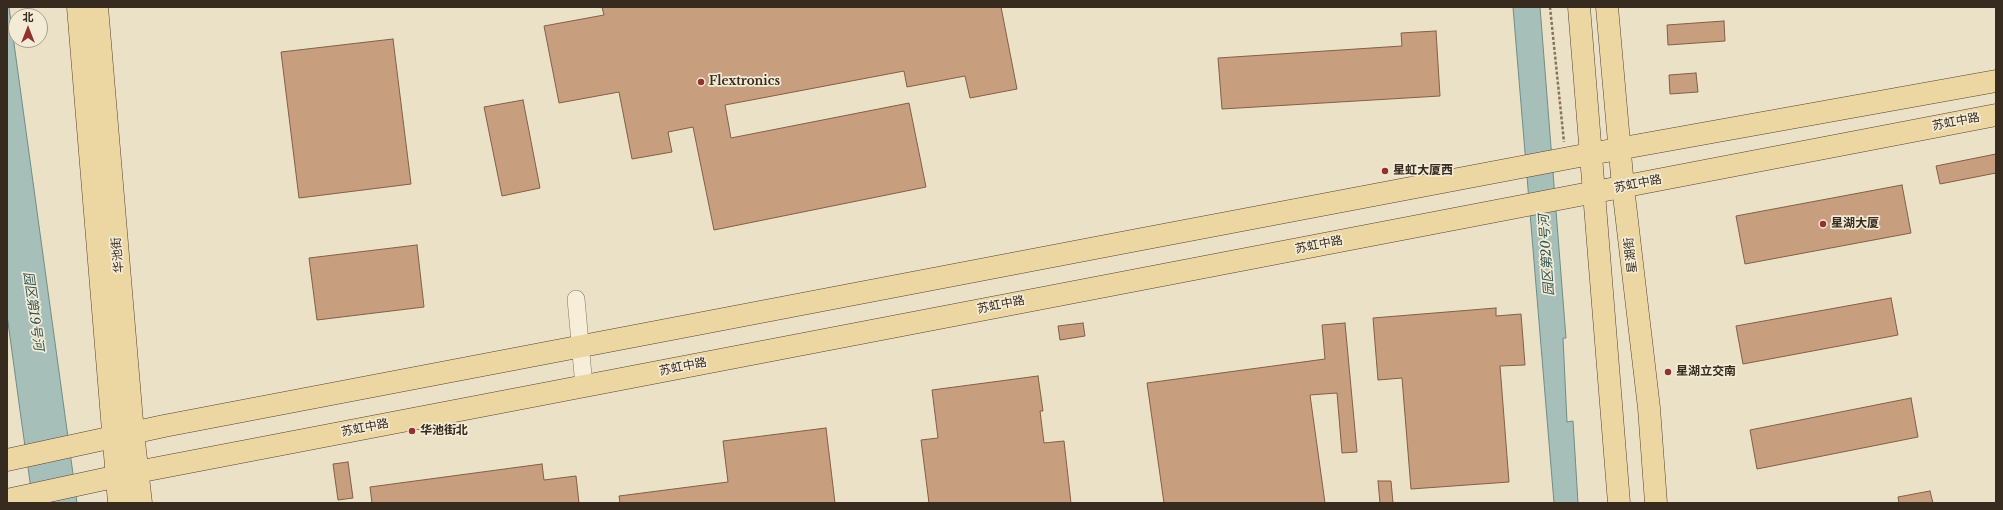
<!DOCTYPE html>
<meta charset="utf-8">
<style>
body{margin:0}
#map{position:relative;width:2003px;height:510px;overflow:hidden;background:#ebe1c6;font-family:"Libre Baskerville","Noto Sans SC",serif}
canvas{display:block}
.frame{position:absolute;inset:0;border:8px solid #372b20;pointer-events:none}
.north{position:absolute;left:8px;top:8px;width:40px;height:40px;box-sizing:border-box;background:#f3ebd5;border:1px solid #a89e8d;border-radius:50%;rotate:0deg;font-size:11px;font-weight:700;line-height:16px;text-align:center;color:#372b20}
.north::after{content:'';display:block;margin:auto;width:14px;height:18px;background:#913231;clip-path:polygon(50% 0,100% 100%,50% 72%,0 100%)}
</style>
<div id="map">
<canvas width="2003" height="510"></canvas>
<div class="frame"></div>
<div class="north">北</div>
</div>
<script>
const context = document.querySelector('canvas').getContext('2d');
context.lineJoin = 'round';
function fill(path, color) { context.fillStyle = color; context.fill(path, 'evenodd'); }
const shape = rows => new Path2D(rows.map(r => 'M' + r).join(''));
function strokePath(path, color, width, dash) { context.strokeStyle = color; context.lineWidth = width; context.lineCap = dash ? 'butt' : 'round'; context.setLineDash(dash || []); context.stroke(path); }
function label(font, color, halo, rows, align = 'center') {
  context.font = font + ' "Libre Baskerville","Noto Sans SC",serif'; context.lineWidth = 3.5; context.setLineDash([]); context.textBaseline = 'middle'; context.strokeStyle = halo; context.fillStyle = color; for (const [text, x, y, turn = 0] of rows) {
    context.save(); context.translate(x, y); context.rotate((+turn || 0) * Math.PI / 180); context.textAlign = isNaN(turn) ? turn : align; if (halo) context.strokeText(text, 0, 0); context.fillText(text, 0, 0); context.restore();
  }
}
const water = shape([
 [7,7,9,7,77,503,33,503,22,425,7,315,7,7],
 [1513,7,1540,7,1566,338,1563,338,1567,422,1573,421,1578,503,1554,503,1513,7]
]);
fill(water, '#a7bfb9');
strokePath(water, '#6e8d86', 1);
const building = shape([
 [602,7,1001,7,1017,89,970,98,965,76,907,87,904,71,725,105,731,138,909,103,926,187,714,230,693,127,668,132,672,152,632,159,619,92,559,103,544,26,604,15,602,7],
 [1724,21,1725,41,1668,45,1667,25,1724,21],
 [1436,31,1440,96,1222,109,1218,58,1402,46,1401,33,1436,31],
 [393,39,411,184,299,198,281,52,393,39],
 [1696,73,1698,92,1670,94,1669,75,1696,73],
 [523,100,540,188,502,196,484,107,523,100],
 [1996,154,1996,173,1940,184,1936,166,1996,154],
 [1902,185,1911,233,1745,264,1736,216,1902,185],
 [417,245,424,307,317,320,309,258,417,245],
 [1891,298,1898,335,1743,364,1736,326,1891,298],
 [1496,308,1496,316,1521,314,1525,365,1500,366,1509,482,1411,489,1402,378,1378,380,1373,318,1496,308],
 [1083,323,1085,336,1060,340,1058,326,1083,323],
 [1345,323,1357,452,1342,453,1337,393,1310,395,1325,503,1164,503,1147,383,1325,359,1322,325,1345,323],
 [1038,376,1043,411,1040,411,1044,443,1064,441,1071,503,929,503,921,440,938,438,932,390,1038,376],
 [1911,398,1918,437,1757,469,1750,430,1911,398],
 [826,428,835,503,620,503,619,496,728,482,723,441,826,428],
 [348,462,353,498,338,500,333,464,348,462],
 [542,464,544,480,576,476,579,503,372,503,370,487,542,464],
 [1378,481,1391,481,1393,503,1380,503,1378,481],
 [1930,491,1933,503,1899,503,1898,497,1930,491]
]);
fill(building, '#c79e7e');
strokePath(building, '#835f44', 1);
const minor = shape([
 [576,299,584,386]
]);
const major = shape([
 [78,7,119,503],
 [97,7,133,433,141,503],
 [1579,7,1619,503],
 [1607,7,1623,187,1649,408,1656,503],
 [7,460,164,426,1137,240,1590,154,1996,81],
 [7,500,137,472,1996,115]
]);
strokePath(minor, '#86735d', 18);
strokePath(major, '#544231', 23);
strokePath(shape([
 [1550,7,1564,142]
]), '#86735d', 2.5, [3, 2]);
strokePath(minor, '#f7eed9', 17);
strokePath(major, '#ecd6a1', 22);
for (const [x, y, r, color] of [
 [701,82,4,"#913231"],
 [1385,171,4,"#913231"],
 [1823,224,4,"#913231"],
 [1668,372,4,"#913231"],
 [412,431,4,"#913231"]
]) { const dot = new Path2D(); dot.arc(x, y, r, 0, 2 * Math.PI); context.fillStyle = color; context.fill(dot); strokePath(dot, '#f3ebd5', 1.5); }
label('bold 12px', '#372b20', '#f3ebd5', [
 ["Flextronics",709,82],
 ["星虹大厦西",1393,171],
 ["星湖大厦",1831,224],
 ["星湖立交南",1676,372],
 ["华池街北",420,431]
], 'left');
label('12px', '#372b20', '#f3ebd5', [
 ["苏虹中路",1956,122,-11],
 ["苏虹中路",1638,184,-11],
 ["苏虹中路",1319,245,-11],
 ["华池街",118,255,-95],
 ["星湖街",1631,255,-97],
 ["苏虹中路",1001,305,-11],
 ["苏虹中路",683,367,-11],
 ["苏虹中路",365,428,-11]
]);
label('italic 13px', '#305554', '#f3ebd5', [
 ["园区第20号河",1547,255,-94],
 ["园区第19号河",33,311,82]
]);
</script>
